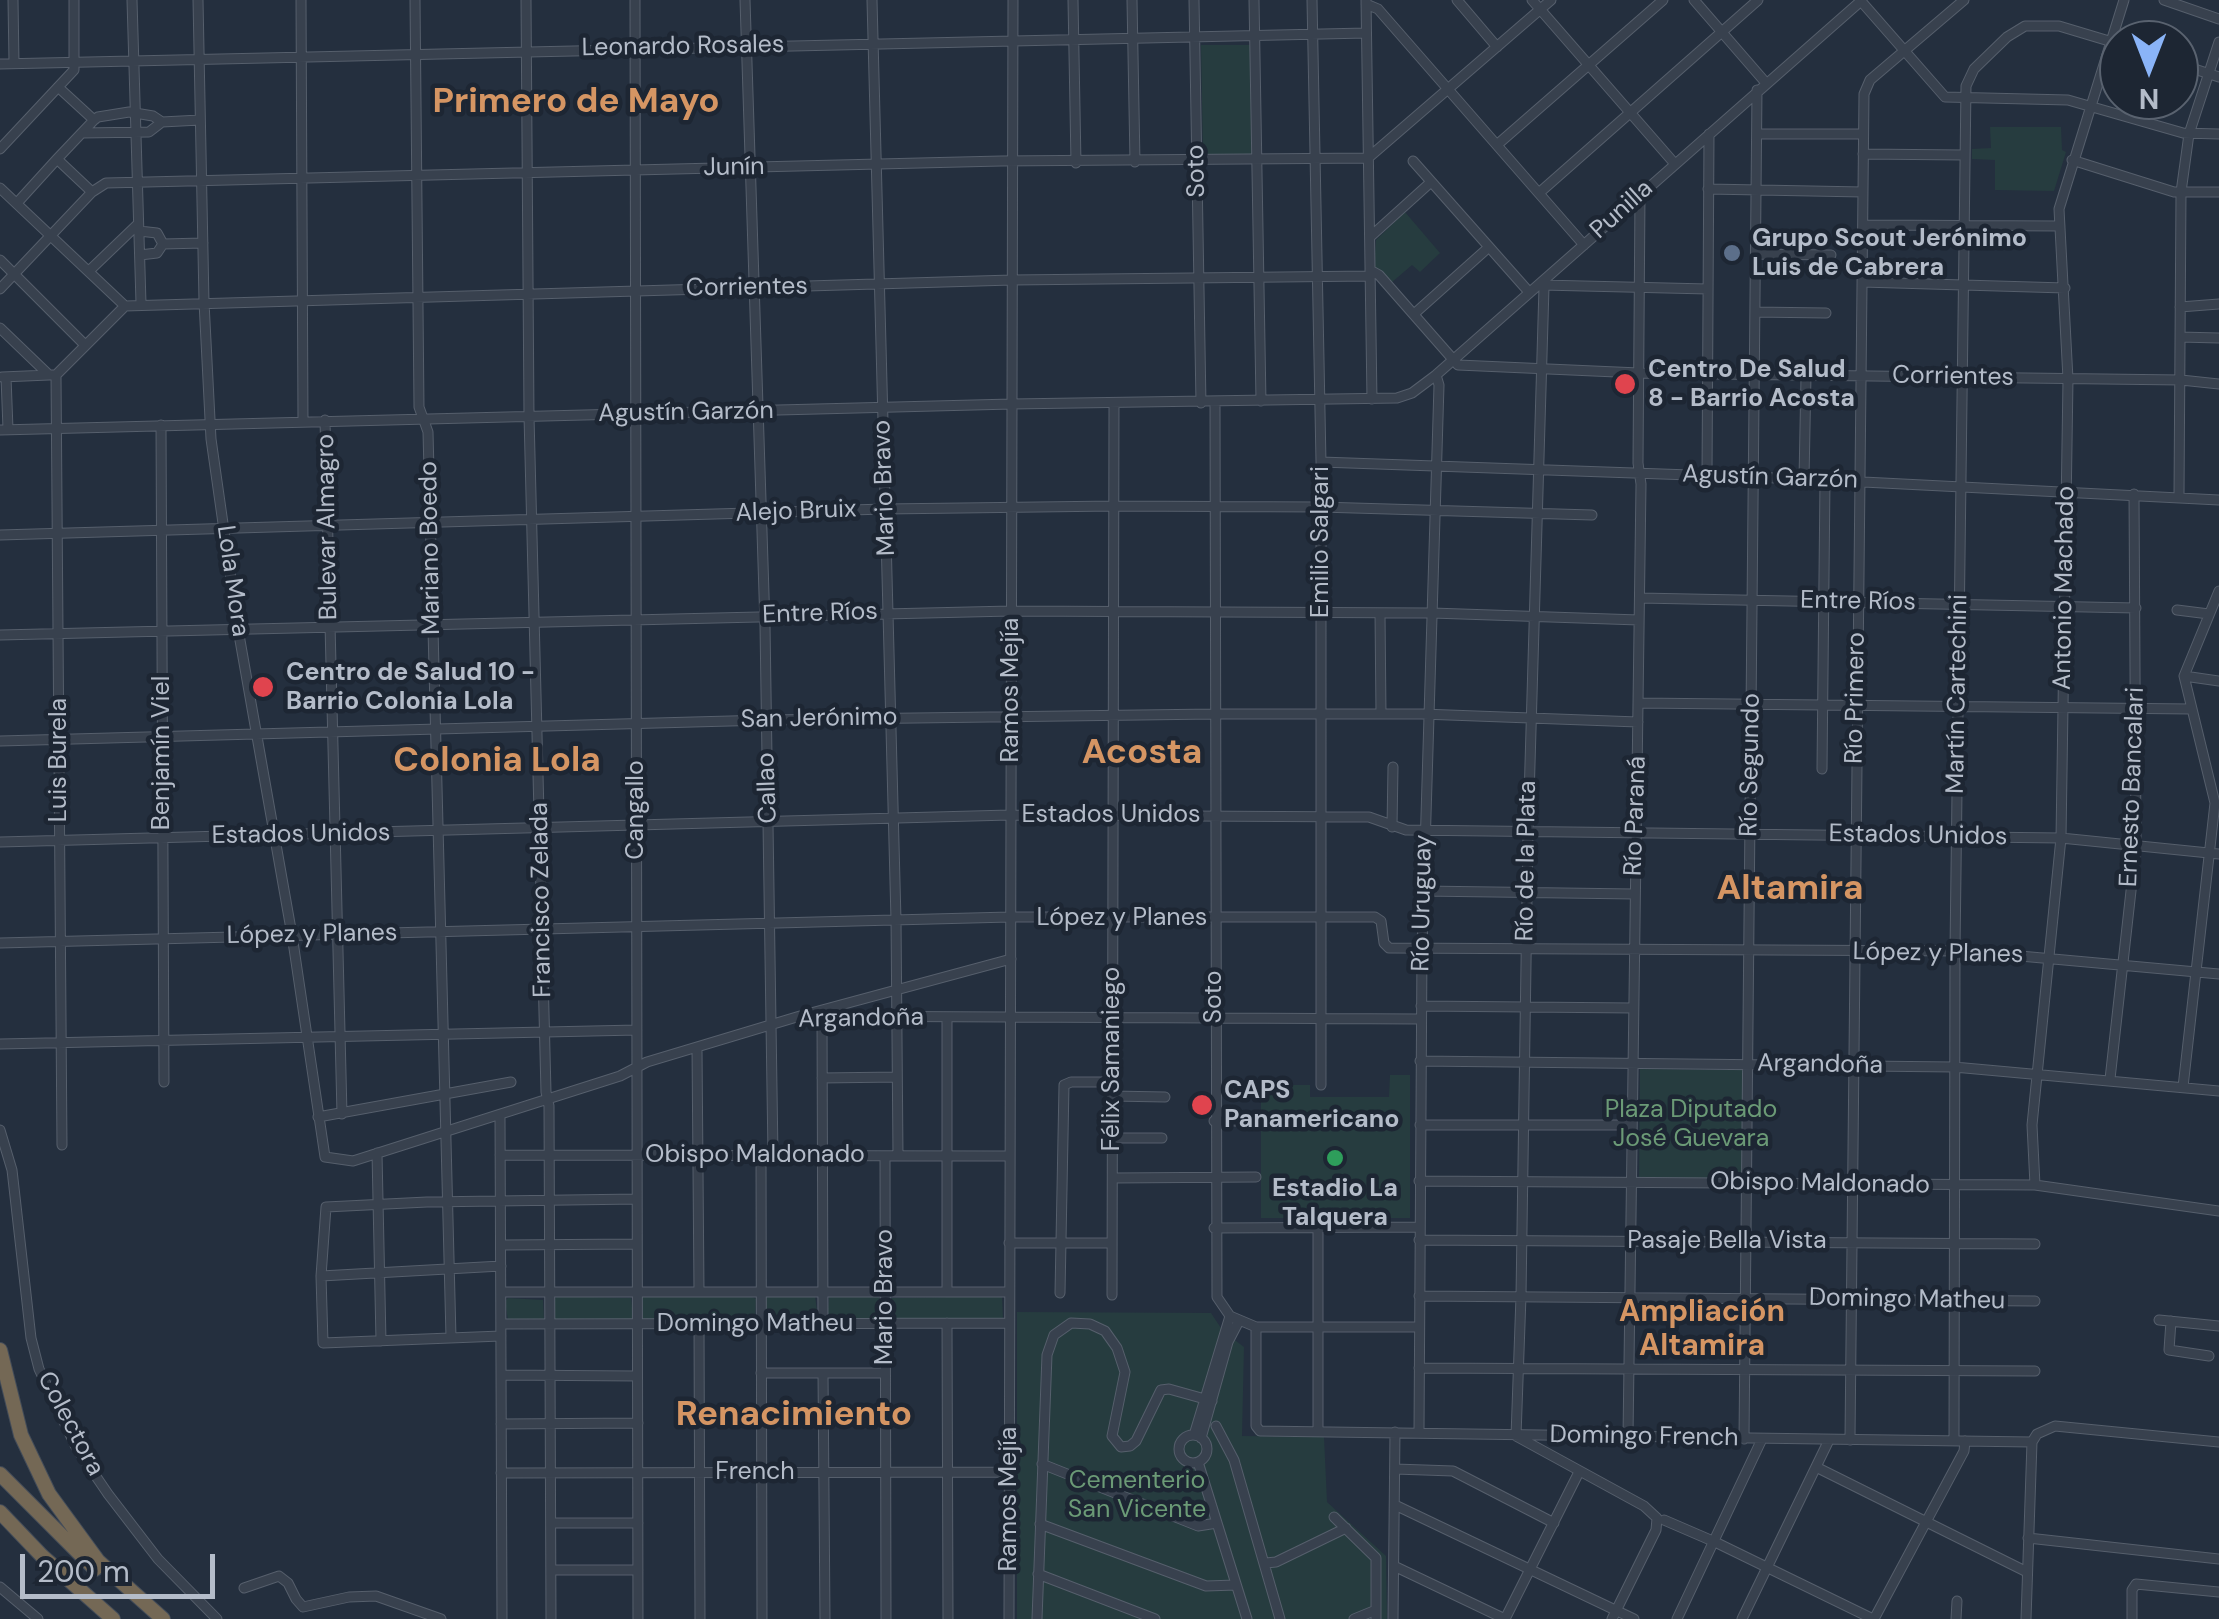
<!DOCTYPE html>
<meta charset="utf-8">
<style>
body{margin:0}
#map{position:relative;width:2219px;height:1619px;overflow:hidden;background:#242f3e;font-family:"DM Sans",sans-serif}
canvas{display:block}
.north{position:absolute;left:2099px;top:20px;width:100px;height:100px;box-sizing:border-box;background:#1d2633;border:2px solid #59626f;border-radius:50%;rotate:180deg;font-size:28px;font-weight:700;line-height:40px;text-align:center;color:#b4bcc9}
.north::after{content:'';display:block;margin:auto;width:35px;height:45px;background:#8ab4f8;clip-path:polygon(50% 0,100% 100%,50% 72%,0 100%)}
.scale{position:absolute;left:20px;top:1554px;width:195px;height:45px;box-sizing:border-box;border:5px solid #b4bcc9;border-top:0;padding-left:12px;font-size:30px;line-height:35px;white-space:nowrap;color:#b4bcc9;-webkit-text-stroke:8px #1d2633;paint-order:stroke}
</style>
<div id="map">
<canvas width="2219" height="1619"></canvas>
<div class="north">N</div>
<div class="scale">200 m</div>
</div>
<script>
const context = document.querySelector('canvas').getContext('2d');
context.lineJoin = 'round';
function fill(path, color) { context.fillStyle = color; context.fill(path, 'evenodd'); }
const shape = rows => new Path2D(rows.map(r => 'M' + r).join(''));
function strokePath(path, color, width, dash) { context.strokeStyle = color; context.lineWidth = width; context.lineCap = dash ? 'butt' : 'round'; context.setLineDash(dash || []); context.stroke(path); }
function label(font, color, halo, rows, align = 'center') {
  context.font = font + ' "DM Sans",sans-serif'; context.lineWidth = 9; context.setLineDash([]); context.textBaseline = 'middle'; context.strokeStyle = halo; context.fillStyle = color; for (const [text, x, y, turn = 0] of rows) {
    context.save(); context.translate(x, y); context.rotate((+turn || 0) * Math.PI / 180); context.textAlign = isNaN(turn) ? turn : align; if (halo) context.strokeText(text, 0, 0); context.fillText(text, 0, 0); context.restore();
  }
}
fill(shape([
 [1201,45,1252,45,1254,156,1203,157],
 [1990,127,2061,127,2062,150,2066,152,2054,191,1995,190,1995,160,1972,159,1972,149,1991,148],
 [1405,212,1440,253,1420,272,1412,265,1391,283,1374,266,1376,240],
 [1640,1069,1743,1070,1743,1180,1639,1180],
 [1390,1075,1410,1075,1410,1218,1261,1218,1261,1085,1310,1085,1310,1097,1389,1097],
 [749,1295,756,1299,755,1320,641,1321,641,1297],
 [557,1296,631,1298,633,1316,631,1320,555,1320,553,1302],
 [766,1296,815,1296,818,1318,767,1322,764,1318],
 [1002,1296,1003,1319,895,1321,889,1317,888,1300,891,1298],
 [829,1297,879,1297,881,1319,831,1320,827,1318],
 [508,1298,543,1300,544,1319,508,1320,505,1301],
 [1017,1312,1211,1313,1223,1331,1244,1347,1242,1436,1324,1437,1327,1502,1386,1556,1387,1619,1017,1619]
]), '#263c3f');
const minor = shape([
 [13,0,14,63],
 [132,0,141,303],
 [198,0,204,302,211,439,238,629,292,935,325,1157,353,1161,620,1076,647,1062,800,1016,1421,1019],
 [301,0,303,421],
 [415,0,419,407,428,432,451,1337],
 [526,0,529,416,546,1092,549,1106,551,1619],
 [635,0,638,1619],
 [745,0,765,625,773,1155],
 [872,0,896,919,898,1156],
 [1073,0,1076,163],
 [1132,0,1135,162],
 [1194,0,1201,403],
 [1254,0,1261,401],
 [1312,0,1321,462,1321,1085],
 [1366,0,1372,399],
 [1457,0,1497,47],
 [1532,0,1675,164],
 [1694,0,1766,83],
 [1860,0,1945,97,2068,100,2183,133,2219,134],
 [2164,0,2219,19],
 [1366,4,1378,9,1584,245],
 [0,64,1366,33],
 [2179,64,2219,77],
 [58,87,94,120],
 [162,122,200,120],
 [1757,134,1863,134],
 [1498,144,1663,0],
 [0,149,74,70,74,0],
 [1863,154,1964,155],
 [1368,158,1551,0],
 [57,159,92,192],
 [2072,160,2174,192,2219,192],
 [1413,161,1529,292],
 [0,188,125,306],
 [1708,189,1863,192],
 [1539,193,1758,0],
 [17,203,57,159,94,120,98,117,129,112,153,116,162,122,149,132,82,133],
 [1863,225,2060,226],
 [139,231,157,233,163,244,157,253,140,255],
 [1370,237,1431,182],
 [163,244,203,243],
 [1756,254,1831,255],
 [0,260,84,344],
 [90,270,138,224],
 [1370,270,1379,275,1458,365,1639,373,2181,380,2219,384],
 [1862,282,2065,288],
 [1542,285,1708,289],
 [1544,287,1528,832,1521,1296,1516,1436,1644,1506,1657,1518,1656,1530,1612,1619],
 [0,289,92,192,106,183,1001,161,1368,158],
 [125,306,1012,280,1370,276],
 [2180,307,2219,304],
 [1755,312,1826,313],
 [1414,314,1489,247],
 [0,328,49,375,56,375],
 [2180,337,2219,338],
 [56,375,62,1145],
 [56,375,125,306],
 [2,377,49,375],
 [6,377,8,429],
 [1215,402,1217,1297,1230,1316,1256,1327,1419,1327],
 [325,420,342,1114],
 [161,425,164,1082],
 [0,430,1012,404,1397,398,1412,393,1436,375,1862,0],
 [1321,462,1804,479,2219,500],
 [1707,475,1709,134],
 [1804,479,1806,376],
 [2179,495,2181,192,2189,134,2219,42],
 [0,535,885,509,1114,506,1320,507,1592,515],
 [1640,598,2136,608],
 [2177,610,2209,614],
 [1380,613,1381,714],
 [0,635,1011,611,1432,613,1639,620],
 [2184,676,2219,681],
 [1639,703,2191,709],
 [0,741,766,720,1214,714,1422,714,1638,722],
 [1822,769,1825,480],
 [1392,827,1393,767],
 [0,842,1010,815,1369,817,1406,830,2061,838,2219,854],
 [1423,891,1634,894],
 [0,943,1010,917,1375,917,1381,921,1384,943,1389,948,1965,951,2219,974],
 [1421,1006,1633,1008],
 [811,1013,1011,959],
 [822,1017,823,1324],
 [0,1044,637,1030],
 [697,1048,699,1291],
 [1420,1061,1954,1067,2219,1091],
 [822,1078,897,1077],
 [2110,1079,2136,846,2134,494],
 [2183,1087,2215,803,2184,676,2219,591],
 [1112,1096,1165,1097],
 [500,1115,502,1619],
 [318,1117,511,1082],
 [1214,1121,1257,1121],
 [1420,1125,1631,1125],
 [0,1130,12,1170,31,1338,39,1369,76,1447,108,1494,158,1559,217,1619],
 [1113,1138,1162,1138],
 [377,1153,381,1341],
 [500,1155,1009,1156],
 [761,1155,762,1619],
 [885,1156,886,1619],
 [1113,1178,1256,1177],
 [1419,1181,2035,1185,2219,1211],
 [2035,1185,2032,1125,2061,838,2068,379,2059,209,2124,0],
 [1214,1228,1419,1227],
 [1419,1240,2035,1244],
 [1009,1243,1112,1243],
 [502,1245,637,1244],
 [321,1276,501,1266],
 [501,1292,1009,1292],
 [947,1292,947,1018],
 [1060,1293,1064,1085,1071,1082,1112,1082],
 [1112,1295,1114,403],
 [1419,1296,2035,1301],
 [2159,1320,2219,1326],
 [2171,1321,2169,1350,2209,1356],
 [947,1323,948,1619],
 [501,1324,1009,1323],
 [699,1324,700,1619],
 [1256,1327,1256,1426,1260,1431,2032,1442],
 [501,1336,323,1343,321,1276,326,1207,427,1202,637,1199],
 [1419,1368,2035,1371],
 [761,1373,885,1373],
 [823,1373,825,1619],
 [501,1375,637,1376],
 [501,1424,638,1423],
 [1216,1426,1234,1460,1280,1619],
 [1318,1432,1318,1228],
 [1419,1432,1422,948,1439,385,1436,375],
 [1194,1435,1230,1316],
 '1179 1449a14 14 0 1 1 28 0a14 14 0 1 1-28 0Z',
 [1628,1437,1641,484,1638,463,1640,194],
 [1201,1438,1228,1342,1239,1321],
 [1744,1439,1757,90],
 [1850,1440,1864,94,1870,80,1964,0],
 [1954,1441,1955,951,1966,86,1974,69,2007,37,2025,26,2059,26,2119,44],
 [1198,1462,1247,1619],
 [1042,1464,1198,1526,1217,1523],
 [1816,1467,2027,1572],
 [1395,1469,1453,1471,1554,1523],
 [501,1473,1009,1472],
 [1395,1505,1634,1619],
 [1334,1517,1376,1558,1376,1619],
 [1664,1520,1715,1542,1873,1619],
 [551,1523,638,1523],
 [1040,1524,1206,1586,1236,1585],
 [2028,1538,2219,1559],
 [1266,1563,1276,1562,1346,1528],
 [1394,1566,1505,1619,1579,1472],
 [551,1570,638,1570],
 [1038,1574,1155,1619],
 [0,1587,38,1619],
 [244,1588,279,1576,288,1583,296,1599,303,1607,349,1597,376,1596,441,1619],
 [1009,1619,1013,0],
 [1037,1619,1047,1355,1054,1335,1071,1323,1090,1324,1105,1331,1117,1348,1125,1372,1112,1436,1121,1447,1130,1446,1136,1441,1161,1390,1169,1389,1212,1401],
 [1354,1619,1376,1610],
 [1393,1619,1395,1432],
 [1677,1619,1762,1439],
 [1742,1619,1829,1440],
 [1874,1619,1964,1451,1965,1441],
 [1956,1619,1957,1601],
 [2026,1619,2032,1442,2037,1434,2055,1426,2219,1442],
 [2132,1619,2132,1590,2136,1584,2219,1592]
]);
const highway = shape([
 [0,1350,21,1435,49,1494,98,1561,163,1619],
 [0,1474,95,1569],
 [0,1512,42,1556,113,1619]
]);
strokePath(minor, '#565f6c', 11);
strokePath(highway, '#434c59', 16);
strokePath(minor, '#38414e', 9);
strokePath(highway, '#746855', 14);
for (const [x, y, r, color] of [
 [1732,253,10,"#5c6f8a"],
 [1625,384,12,"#e0444e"],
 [263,687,12,"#e0444e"],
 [1202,1105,12,"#e0444e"],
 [1335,1158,10,"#2e9e5b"]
]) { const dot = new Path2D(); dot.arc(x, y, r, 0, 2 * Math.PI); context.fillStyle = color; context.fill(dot); strokePath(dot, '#1d2633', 4); }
label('25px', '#b4bcc9', '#1d2633', [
 ["Leonardo Rosales",683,47,-1],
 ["Junín",734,168,-1],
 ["Soto",1197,171,-91],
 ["Punilla",1622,210,-42],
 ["Corrientes",747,288,-1],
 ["Corrientes",1953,377,1],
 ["Agustín Garzón",686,413,-1],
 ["Agustín Garzón",1770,478,2],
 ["Mario Bravo",885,488,-92],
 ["Alejo Bruix",796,512,-2],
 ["Bulevar Almagro",328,527,-91],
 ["Emilio Salgari",1321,542,-90],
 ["Mariano Boedo",431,548,-91],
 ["Lola Mora",232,581,82],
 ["Antonio Machado",2065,588,-89],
 ["Entre Ríos",1858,602,1],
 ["Entre Ríos",820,614,-2],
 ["Ramos Mejía",1011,690,-90],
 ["Martín Cartechini",1958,694,-89],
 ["Río Primero",1856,698,-89],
 ["San Jerónimo",819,719,-1],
 ["Benjamín Viel",162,753,-90],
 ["Luis Burela",59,760,-90],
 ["Río Segundo",1751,765,-89],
 ["Ernesto Bancalari",2133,787,-88],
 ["Callao",768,788,-92],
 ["Cangallo",636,810,-90],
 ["Estados Unidos",1111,815],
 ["Río Paraná",1636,816,-88],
 ["Estados Unidos",301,835,-1],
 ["Estados Unidos",1918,836,1],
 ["Río de la Plata",1527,861,-89],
 ["Francisco Zelada",542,900,-91],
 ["Río Uruguay",1423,903,-89],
 ["López y Planes",1122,918],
 ["López y Planes",312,935,-1],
 ["López y Planes",1938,954,1],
 ["Soto",1214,997,-90],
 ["Argandoña",861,1019,-1],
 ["Félix Samaniego",1112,1059,-90],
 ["Argandoña",1820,1065,1],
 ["Obispo Maldonado",755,1155],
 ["Obispo Maldonado",1820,1184,1],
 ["Pasaje Bella Vista",1727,1241],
 ["Mario Bravo",885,1297,-90],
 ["Domingo Matheu",1907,1300,1],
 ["Domingo Matheu",755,1324],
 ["Colectora",70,1424,62],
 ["Domingo French",1644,1437,1],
 ["French",755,1472],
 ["Ramos Mejía",1009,1499,-90]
]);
label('bold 25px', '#b4bcc9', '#1d2633', [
 ["Grupo Scout Jerónimo",1752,239],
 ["Luis de Cabrera",1752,268],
 ["Centro De Salud",1648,370],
 ["8 - Barrio Acosta",1648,399],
 ["Centro de Salud 10 -",286,673],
 ["Barrio Colonia Lola",286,702],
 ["CAPS",1224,1091],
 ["Panamericano",1224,1120],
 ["Estadio La",1335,1189,"center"],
 ["Talquera",1335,1218,"center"]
], 'left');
label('25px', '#6b9a76', '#1d2633', [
 ["Plaza Diputado",1691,1110],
 ["José Guevara",1691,1139],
 ["Cementerio",1137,1481],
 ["San Vicente",1137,1510]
]);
label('bold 30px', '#d59563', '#1d2633', [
 ["Ampliación",1702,1313],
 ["Altamira",1702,1347]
]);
label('bold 35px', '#d59563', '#1d2633', [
 ["Primero de Mayo",576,103],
 ["Acosta",1142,754],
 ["Colonia Lola",497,762],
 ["Altamira",1790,890],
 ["Renacimiento",794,1416]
]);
</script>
